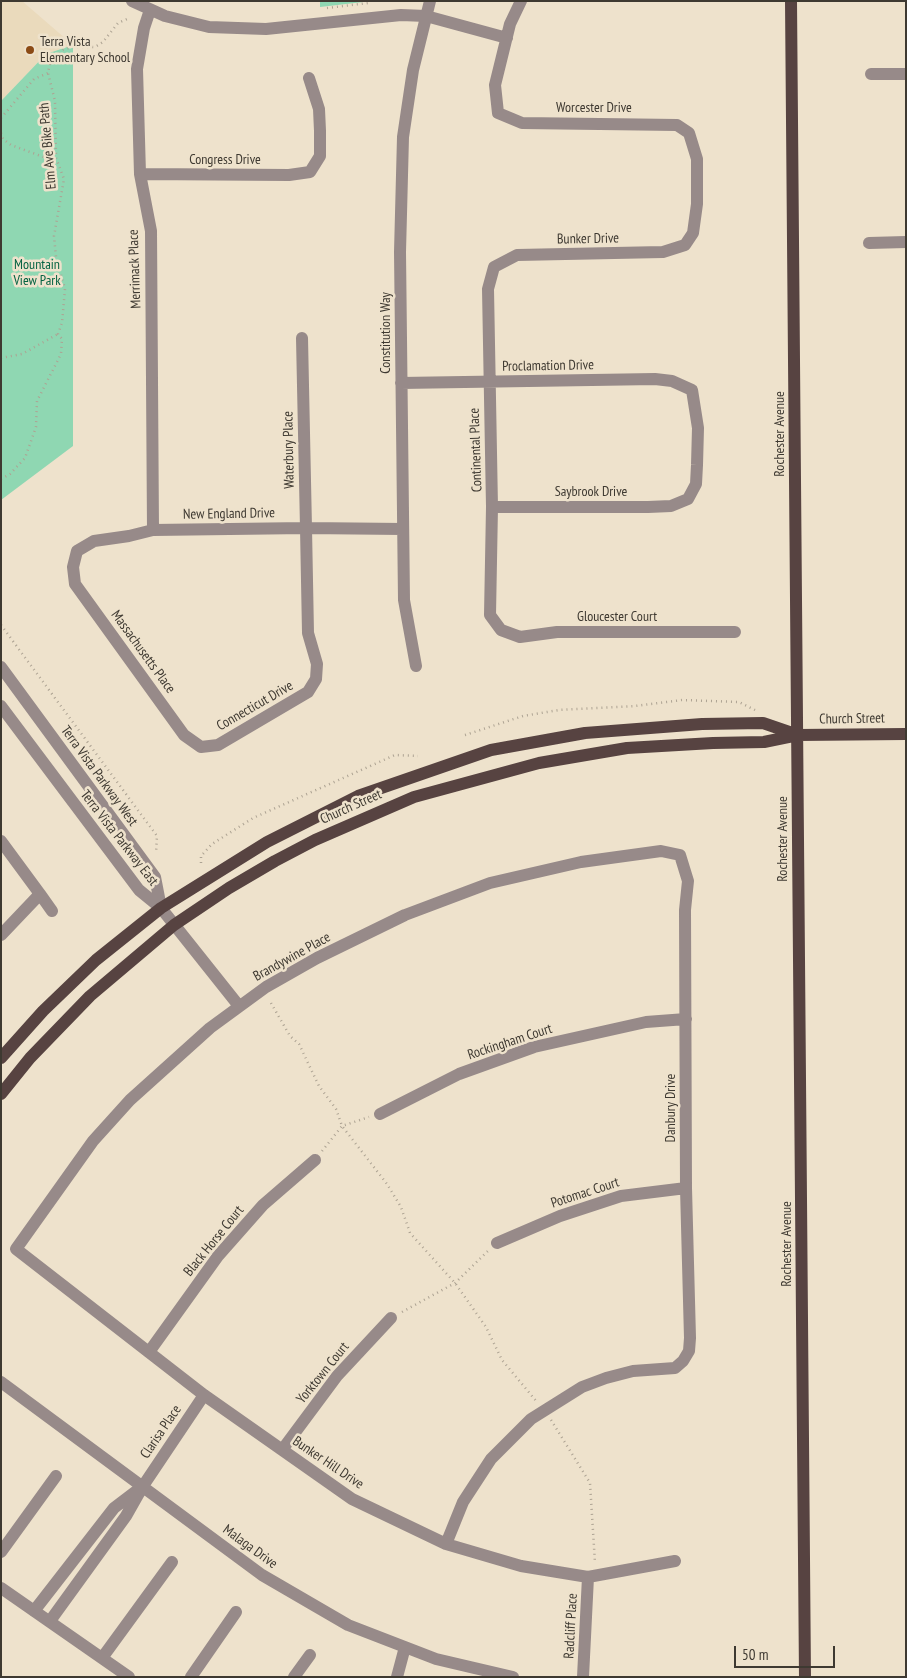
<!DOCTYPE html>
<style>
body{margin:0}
#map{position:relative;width:907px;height:1678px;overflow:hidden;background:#eee2cc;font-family:"PT Sans Narrow",sans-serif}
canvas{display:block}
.frame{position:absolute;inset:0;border:2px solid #3e3931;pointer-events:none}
.scale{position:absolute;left:734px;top:1646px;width:101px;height:22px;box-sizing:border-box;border:2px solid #3e3931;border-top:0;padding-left:6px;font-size:15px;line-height:18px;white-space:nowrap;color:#3e3931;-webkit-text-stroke:4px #eee2cc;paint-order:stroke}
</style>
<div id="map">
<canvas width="907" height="1678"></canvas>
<div class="frame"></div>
<div class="scale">50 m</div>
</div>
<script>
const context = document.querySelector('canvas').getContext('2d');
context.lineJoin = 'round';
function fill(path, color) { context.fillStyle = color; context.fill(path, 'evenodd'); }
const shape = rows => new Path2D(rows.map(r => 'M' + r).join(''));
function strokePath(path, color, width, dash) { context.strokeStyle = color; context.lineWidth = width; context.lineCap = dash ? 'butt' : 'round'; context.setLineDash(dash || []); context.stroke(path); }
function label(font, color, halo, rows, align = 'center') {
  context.font = font + ' "PT Sans Narrow",sans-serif'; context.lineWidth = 5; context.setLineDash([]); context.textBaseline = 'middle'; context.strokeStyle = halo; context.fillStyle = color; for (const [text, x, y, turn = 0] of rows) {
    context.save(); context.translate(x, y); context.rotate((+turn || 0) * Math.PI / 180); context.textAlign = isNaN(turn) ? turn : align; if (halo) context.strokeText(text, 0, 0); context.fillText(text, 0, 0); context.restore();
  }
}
fill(shape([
 [1,1,22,1,73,45,46,54,1,101]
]), '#eadabc');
fill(shape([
 [320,1,372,1,320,7],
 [73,45,73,446,1,500,1,101,46,54]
]), '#8fd7b2');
strokePath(shape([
 [327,8,368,3,367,1],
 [1,118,34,79,48,73],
 [1,133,3,139,11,145,49,159,56,158],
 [1,358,22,354,58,334],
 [1,479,10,474,25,458,36,427,37,401,61,354,62,339,58,334,62,323,65,289,56,257,54,236,64,179,56,158,55,101,48,73,50,63,63,50,72,47,95,47,103,42,118,23,127,19],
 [1,625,157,836,156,853],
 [465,735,523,716,559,710,635,706,682,700,739,702,755,710],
 [201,863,201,856,212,844,253,818,395,755,418,756],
 [271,1003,290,1036,299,1044,319,1086,336,1109,342,1126,387,1184,401,1207,410,1233,455,1283,486,1327,502,1360,537,1402],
 [322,1151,342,1126,369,1117],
 [402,1312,455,1283,488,1251],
 [551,1420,590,1483,595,1563]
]), '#ada393', 2.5, [1, 4]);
strokePath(shape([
 [132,1,165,16,209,27,266,29,401,15,426,16,507,38],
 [521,1,510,24,495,85,498,113,522,123,677,125,689,133,697,159,697,204,693,233,685,245,663,252,517,255,494,267,488,289,492,507,490,615,501,630,520,637,557,632,735,632],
 [150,10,144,28,137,69,140,174,151,231,153,530],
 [871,74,906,74],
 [140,174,289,175,310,172,320,156,320,131,319,109,309,78],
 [869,243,906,242],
 [302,338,306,528,308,633,317,664,316,679,308,692,218,745,201,747,184,735,75,584,73,567,77,551,94,541,129,536,153,530,306,528,403,529],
 [401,383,655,379,672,381,692,390,698,428,697,465,696,484,688,499,671,506,648,507,492,507],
 [416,666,404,600,400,252,403,137,413,70,430,1],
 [1,667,155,877,161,908],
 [1,706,139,890,161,908,239,1006],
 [1,841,40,894,1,935],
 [40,894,52,911],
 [380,1114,459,1074,534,1047,646,1022,686,1019],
 [497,1243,560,1216,621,1196,686,1188],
 [149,1352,218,1256,263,1205,315,1160],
 [1,1382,262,1575,348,1625,436,1659,513,1677],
 [282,1450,337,1376,391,1318],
 [446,1544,463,1502,491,1459,531,1419,582,1387,606,1378,633,1371,675,1368,683,1361,689,1351,690,1338,686,1188,685,910,688,881,680,855,661,851,581,862,490,883,405,915,317,958,266,987,210,1028,130,1100,93,1141,16,1249,204,1395,352,1499,446,1544,521,1566,588,1577,675,1561],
 [1,1552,56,1476],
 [1,1588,129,1677],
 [34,1611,114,1508,139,1489],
 [50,1621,126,1516,143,1486,204,1395],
 [102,1658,172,1562],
 [191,1677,236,1612],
 [294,1677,310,1655],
 [397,1677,405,1647],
 [583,1677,588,1577]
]), '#978a89', 12);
strokePath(shape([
 [791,1,805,1677],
 [1,1058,43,1011,96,960,161,908,267,842,358,796,491,750,585,733,702,724,763,723,798,735],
 [1,1094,30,1058,90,996,174,925,229,888,275,861,315,840,414,797,539,763,627,748,713,743,764,742,798,735,906,734]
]), '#574341', 12);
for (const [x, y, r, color] of [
 [30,50,5,"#8b4a14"]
]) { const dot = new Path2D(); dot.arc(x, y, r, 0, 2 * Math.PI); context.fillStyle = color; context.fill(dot); strokePath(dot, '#eee2cc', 2); }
label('14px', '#3e3931', '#eee2cc', [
 ["Terra Vista",40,42],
 ["Elementary School",40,58]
], 'left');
label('14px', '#3e3931', '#eee2cc', [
 ["Worcester Drive",594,108],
 ["Elm Ave Bike Path",48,146,-95],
 ["Congress Drive",225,160],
 ["Bunker Drive",588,239,-1],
 ["Merrimack Place",135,269,-92],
 ["Constitution Way",386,333,-90],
 ["Proclamation Drive",548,366,-1],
 ["Rochester Avenue",780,434,-90],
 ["Waterbury Place",289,450,-91],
 ["Continental Place",476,450,-92],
 ["Saybrook Drive",591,492],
 ["New England Drive",229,514,-1],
 ["Gloucester Court",617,617],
 ["Massachusetts Place",143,652,54],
 ["Connecticut Drive",255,706,-30],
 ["Church Street",852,719,-1],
 ["Terra Vista Parkway West",99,776,54],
 ["Church Street",351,807,-24],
 ["Terra Vista Parkway East",119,838,52],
 ["Rochester Avenue",783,839,-90],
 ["Brandywine Place",292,957,-29],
 ["Rockingham Court",510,1042,-18],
 ["Danbury Drive",671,1108,-90],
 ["Potomac Court",585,1193,-18],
 ["Black Horse Court",214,1241,-51],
 ["Rochester Avenue",787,1244,-90],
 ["Yorktown Court",323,1373,-51],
 ["Clarisa Place",161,1432,-56],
 ["Bunker Hill Drive",328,1463,34],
 ["Malaga Drive",250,1547,36],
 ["Radcliff Place",571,1626,-87]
]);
label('14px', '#056342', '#eee2cc', [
 ["Mountain",37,265],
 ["View Park",37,281]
]);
</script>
